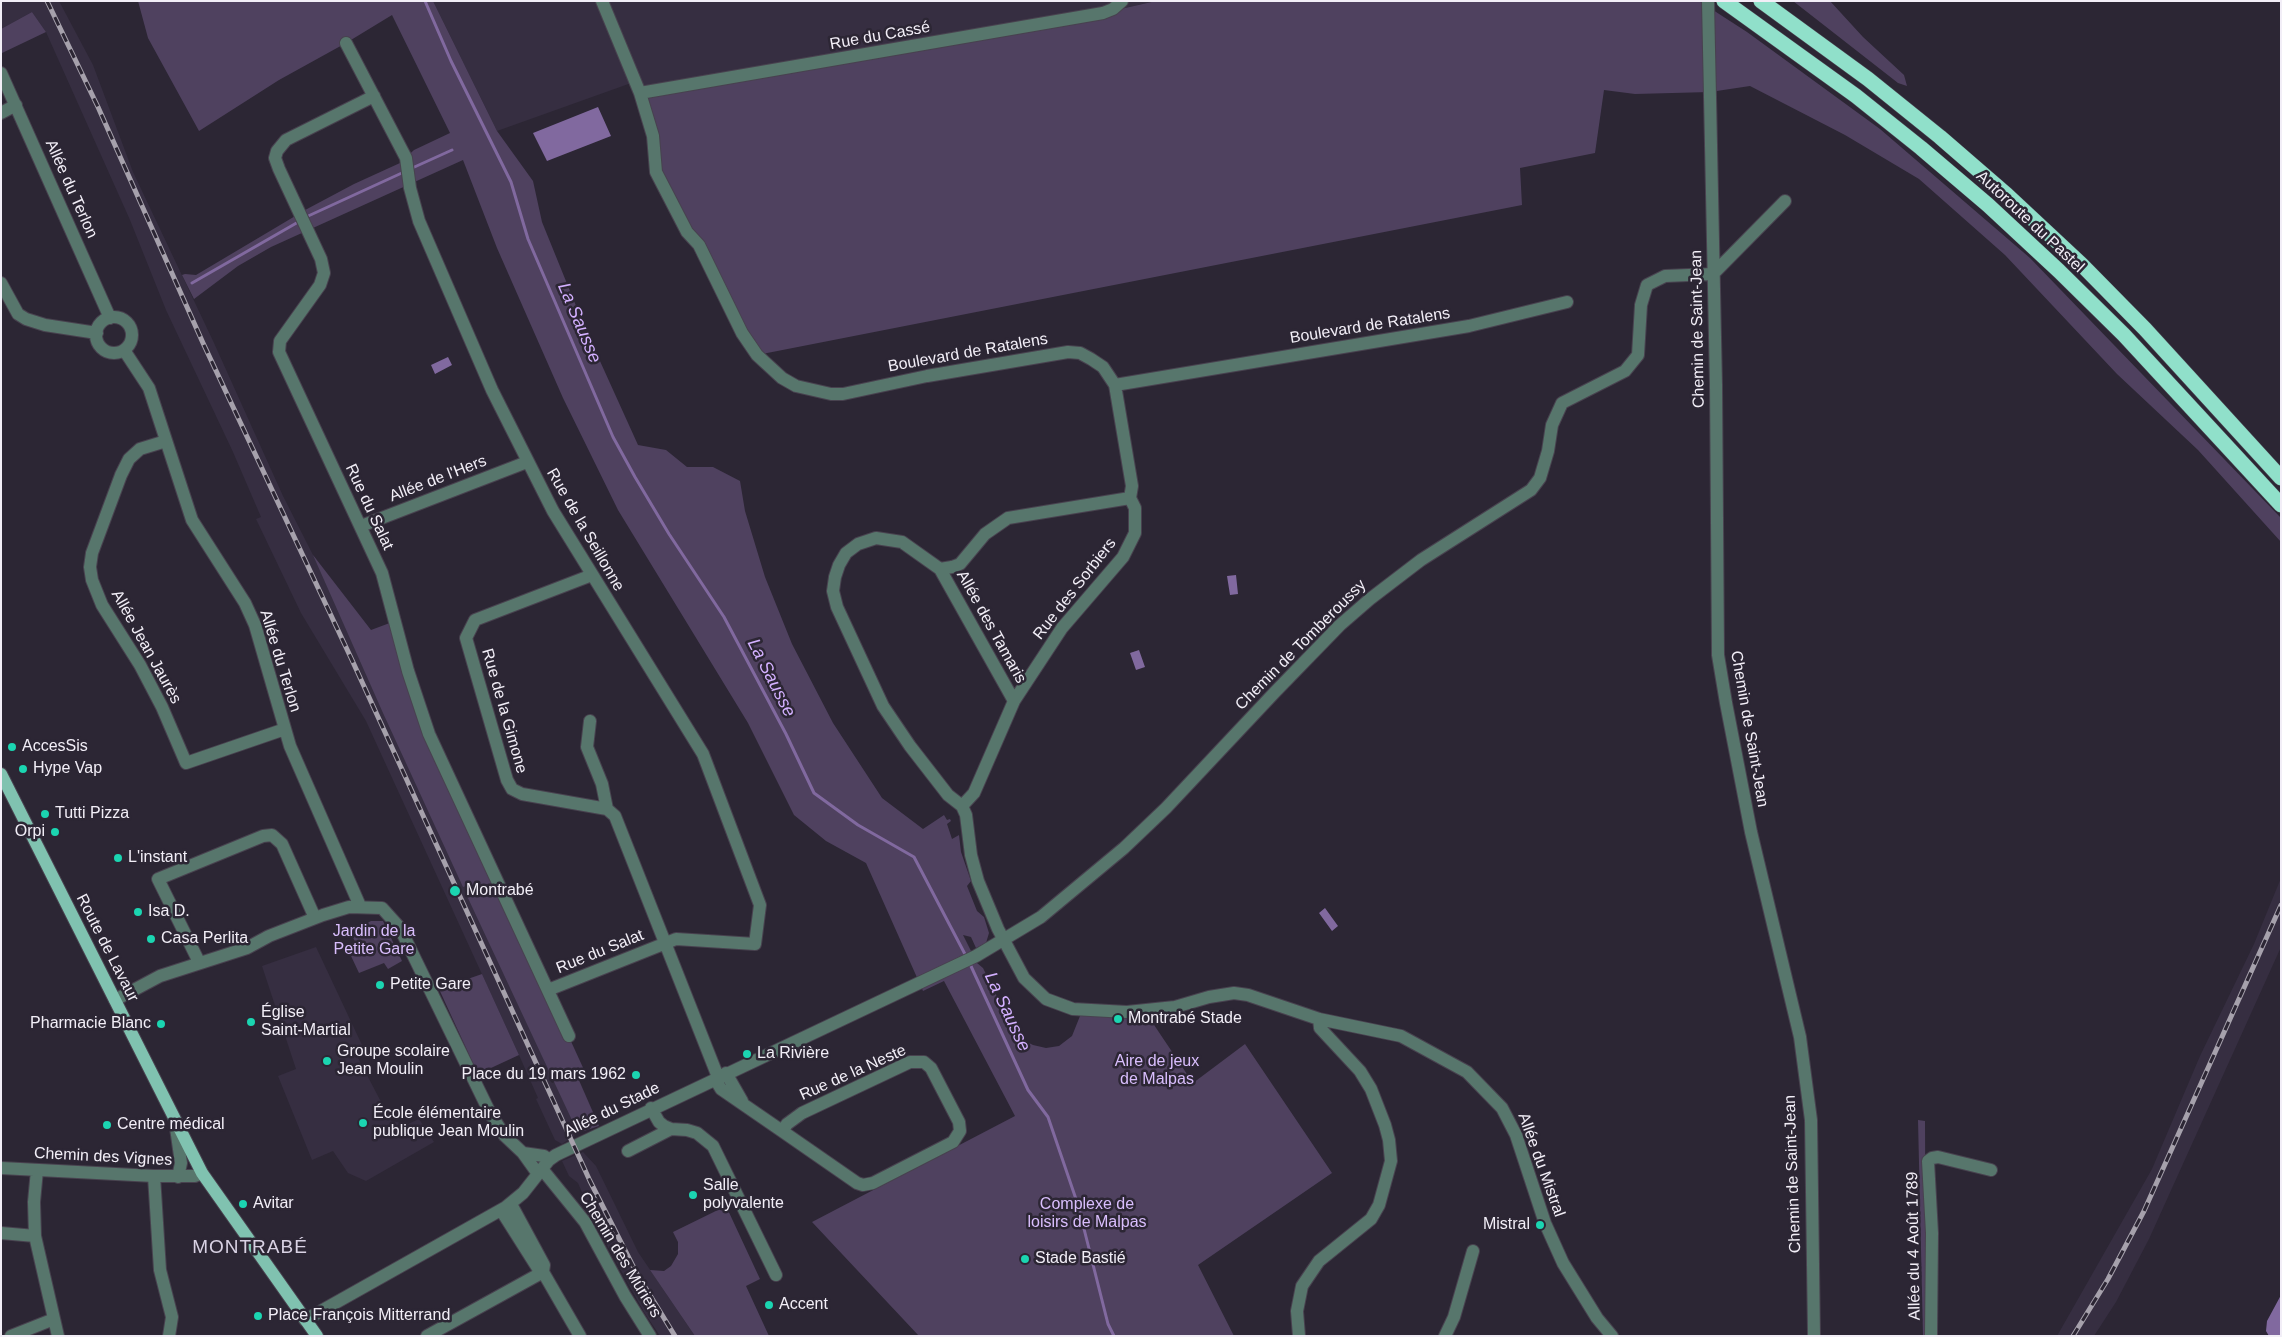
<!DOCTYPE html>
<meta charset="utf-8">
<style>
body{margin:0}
#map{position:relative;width:2282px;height:1337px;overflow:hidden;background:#2c2634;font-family:Arial,sans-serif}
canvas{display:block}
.frame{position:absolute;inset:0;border:2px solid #f2eef7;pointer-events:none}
</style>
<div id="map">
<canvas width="2282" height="1337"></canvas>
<div class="frame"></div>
</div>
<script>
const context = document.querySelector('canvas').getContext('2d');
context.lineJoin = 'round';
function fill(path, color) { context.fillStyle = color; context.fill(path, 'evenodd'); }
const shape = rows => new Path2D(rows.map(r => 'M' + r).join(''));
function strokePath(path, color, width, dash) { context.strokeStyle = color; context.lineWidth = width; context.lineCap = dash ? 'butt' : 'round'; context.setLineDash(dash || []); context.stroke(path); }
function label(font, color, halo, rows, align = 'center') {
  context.font = font + ' Arial,sans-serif'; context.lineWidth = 5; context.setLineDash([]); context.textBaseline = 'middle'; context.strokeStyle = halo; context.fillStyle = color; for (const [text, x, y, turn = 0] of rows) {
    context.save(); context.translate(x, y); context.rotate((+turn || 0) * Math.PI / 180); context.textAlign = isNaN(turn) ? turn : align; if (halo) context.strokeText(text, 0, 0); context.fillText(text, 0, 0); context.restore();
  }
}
fill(shape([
 [1,1,59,1,93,65,133,172,214,343,283,496,313,555,361,623,551,1076,549,1078,552,1083,558,1081,579,1125,578,1133,562,1144,555,1140,536,1099,538,1098,519,1055,366,721,301,613,256,519,261,517,233,452,166,310,130,220,46,32,32,12,1,29],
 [433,1,1156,1,1103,13,640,93,634,82,497,131],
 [2281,878,2281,947,2149,1239,2116,1302,2094,1336,2057,1336,2152,1169,2200,1056,2254,944],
 [316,947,362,1045,356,1054,391,1121,408,1124,419,1119,434,1142,366,1181,348,1173,333,1151,312,1160,278,1076,296,1069,262,966],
 [583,1152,596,1166,638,1252,695,1336,660,1336,644,1312,596,1225,578,1183,569,1176,562,1161]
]), '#362e41');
fill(shape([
 [138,1,433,1,497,131,533,181,542,222,585,328,638,445,666,450,687,467,713,467,740,481,745,511,765,577,792,644,833,723,882,798,923,829,944,815,947,820,950,819,951,821,947,824,952,839,959,835,961,852,971,881,967,886,977,911,984,917,989,933,986,943,976,948,971,937,963,935,977,963,983,968,1017,1037,1033,1045,1046,1048,1059,1046,1072,1036,1082,1011,1144,1010,1193,1083,1245,1044,1332,1173,1198,1265,1234,1336,919,1336,812,1222,1015,1116,944,981,923,991,866,863,826,841,794,815,748,723,618,510,563,398,497,248,463,160,271,247,238,266,194,299,182,275,185,274,196,275,307,209,354,184,400,163,414,150,450,133,392,15,346,43,279,80,199,131,148,38],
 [1156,1,1699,1,1747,32,1880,129,2030,258,2281,518,2281,542,2198,450,2117,374,2005,255,1919,179,1845,135,1750,86,1710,92,1635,94,1604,90,1595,153,1520,168,1522,205,757,355,656,172,640,93,1103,13],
 [1793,1,1830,1,1863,37,1904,75,1907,86,1898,83],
 [32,12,46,32,2,53,1,29],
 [313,555,371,630,395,621,422,715,585,1072,578,1078,599,1126,578,1133,467,896,469,894,466,886,463,887,383,713],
 [371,921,383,921,402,961,388,969,384,963,359,973,351,956,360,951,350,932],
 [482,974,519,1055,478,1074,439,989],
 [1918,1120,1925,1121,1926,1336,1923,1336],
 [726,1206,760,1279,746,1286,769,1336,695,1336,650,1270,664,1271,671,1266,678,1254,678,1242,673,1232]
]), '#4f415f');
fill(shape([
 [598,107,611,136,547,161,533,133],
 [448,357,452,365,435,374,431,365],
 [1236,575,1238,594,1230,595,1227,576],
 [1139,650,1145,667,1136,670,1130,653],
 [1325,908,1338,926,1332,931,1319,913],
 [2281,1295,2281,1336,2269,1336,2266,1331,2267,1321]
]), '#81699f');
strokePath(shape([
 [425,1,451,61,511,182,528,239,613,437,635,477,669,534,724,617,786,734,814,793,858,825,914,857,967,958],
 [410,169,452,150],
 [306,217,404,172],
 [192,283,300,221],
 [970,964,1028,1090,1048,1117,1078,1205,1108,1324,1114,1336]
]), '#81699f', 3);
const minor = shape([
 [602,1,640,93,653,136,656,172,687,232,699,245,742,333,757,355,782,378,796,386,831,394,843,394,927,376,1068,352,1080,353,1091,359,1103,367,1115,385,1469,326,1567,302],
 [1708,1,1716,385,1718,655,1726,703,1751,832,1800,1037,1811,1120,1814,1336],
 [346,43,406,158,410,188,419,221,492,390,553,511,703,754,760,905,755,944,676,939,548,990],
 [1,73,110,318],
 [640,93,1103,13,1113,9,1122,1],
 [374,96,286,140,277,151,275,158,279,169,321,259,324,273,320,285,280,341,279,352,382,573,408,671,429,734,569,1036],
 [1,113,16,105],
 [1,283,18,314,26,319,45,325,97,333],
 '96 335a18 18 0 1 1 36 0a18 18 0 1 1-36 0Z',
 [124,350,149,388,192,520,245,603,255,625,290,746,360,906],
 [166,441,140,449,129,459,121,475,92,553,90,567,92,580,102,605,140,665,162,707,186,763,285,729],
 [361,526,527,462],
 [940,569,1014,701],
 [592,575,475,620,466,638,507,780,512,789,522,794,607,809,615,816,718,1077],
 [590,721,587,747,602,784,607,809],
 [962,806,966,815,971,855,978,881,998,929,1024,978,1046,999,1073,1009,1127,1012,1175,1007,1209,997,1234,993,1248,995,1319,1019,1401,1036,1467,1072,1502,1108,1516,1135,1545,1223,1563,1263,1597,1318,1612,1336],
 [962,806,948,795,910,746,883,706,837,607,833,591,835,577,839,565,846,553,858,544,876,538,902,542,940,569,952,567,960,564,985,534,1008,518,1130,498],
 [962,806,974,793,1014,701,1062,628,1123,557,1135,533,1135,508,1130,498,1132,486,1115,385],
 [199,962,158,879,263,836,272,835,282,844,315,918],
 [115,1000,160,976,247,948,269,936,323,915,349,907,382,908,400,928,491,1115,505,1136,523,1153,538,1174],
 [726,1073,742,1101],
 [715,1079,721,1089,782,1131,787,1124,802,1113,910,1062,924,1062,931,1068,959,1122,960,1131,953,1142,873,1183,863,1185,857,1183,782,1131],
 [651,1108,659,1122,664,1126,671,1129,687,1130,697,1133,713,1146,776,1275],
 [175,1121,181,1163,178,1177],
 [628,1151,671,1129],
 [523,1153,544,1156,549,1160],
 [1,1168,154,1176,195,1176,202,1173],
 [542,1169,585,1222,625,1296,650,1336],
 [37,1170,34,1202,35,1236,58,1336],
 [154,1176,160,1270,172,1317,169,1336],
 [511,1204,544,1265,543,1272,580,1336],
 [501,1210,539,1270],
 [1,1233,35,1236],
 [305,1320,506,1207,523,1193,549,1160,556,1155,976,956,1041,917,1124,848,1166,808,1275,692,1340,625,1370,599,1421,560,1531,490,1540,478,1548,451,1552,425,1562,403,1625,371,1638,355,1641,305,1647,285,1665,276,1713,274,1785,201],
 [11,1336,54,1319],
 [427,1336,543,1272],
 [1299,1336,1297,1311,1302,1286,1319,1261,1371,1219,1379,1205,1391,1161,1389,1140,1385,1125,1371,1089,1360,1071,1320,1028,1319,1019],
 [1445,1336,1454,1317,1473,1251],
 [1931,1336,1932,1233,1928,1161,1932,1158,1938,1157,1991,1170]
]);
const major = shape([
 [1,774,202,1173,317,1336]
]);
const highway = shape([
 [1724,1,1856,96,1921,148,1988,205,2059,271,2124,335,2281,505],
 [1761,1,1868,79,1940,137,2007,195,2082,265,2145,329,2281,478]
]);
strokePath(minor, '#48424f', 14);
strokePath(major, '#48424f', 14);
strokePath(highway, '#48424f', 16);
strokePath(minor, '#57766c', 12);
strokePath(major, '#80c2b0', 12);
strokePath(highway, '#90e0ca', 15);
const rail = shape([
 [47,1,98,107,203,343,352,660,590,1181,637,1274,675,1336],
 [2073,1336,2108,1279,2144,1211,2281,905]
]);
strokePath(rail, '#a6a1ac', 5);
strokePath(rail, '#2c2634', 3, [9]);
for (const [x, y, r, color] of [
 [12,747,5,"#1bd5b1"],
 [23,769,5,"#1bd5b1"],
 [45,814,5,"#1bd5b1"],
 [55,832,5,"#1bd5b1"],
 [118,858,5,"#1bd5b1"],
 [455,891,6,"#1bd5b1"],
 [138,912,5,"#1bd5b1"],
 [151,939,5,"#1bd5b1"],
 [380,985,5,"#1bd5b1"],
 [1118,1019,5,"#1bd5b1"],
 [251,1022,5,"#1bd5b1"],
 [161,1024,5,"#1bd5b1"],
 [747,1054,5,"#1bd5b1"],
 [327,1061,5,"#1bd5b1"],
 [636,1075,5,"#1bd5b1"],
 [363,1123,5,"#1bd5b1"],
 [107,1125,5,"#1bd5b1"],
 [693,1195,5,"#1bd5b1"],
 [243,1204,5,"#1bd5b1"],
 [1540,1225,5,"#1bd5b1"],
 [1025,1259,5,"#1bd5b1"],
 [769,1305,5,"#1bd5b1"],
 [258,1316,5,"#1bd5b1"]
]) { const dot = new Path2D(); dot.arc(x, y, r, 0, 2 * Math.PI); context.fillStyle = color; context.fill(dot); strokePath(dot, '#2c2634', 2); }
label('16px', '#f2eef7', '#2c2634', [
 ["Rue du Cassé",880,36,-10],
 ["Allée du Terlon",71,189,66],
 ["Autoroute du Pastel",2030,222,43],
 ["Boulevard de Ratalens",1370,326,-9],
 ["Chemin de Saint-Jean",1698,329,-91],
 ["Boulevard de Ratalens",968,353,-10],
 ["Allée de l'Hers",438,479,-21],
 ["Rue du Salat",369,507,65],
 ["Rue de la Seillonne",585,530,60],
 ["Rue des Sorbiers",1075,589,-52],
 ["Allée des Tamaris",991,627,61],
 ["Chemin de Tomberoussy",1301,645,-45],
 ["Allée Jean Jaurès",146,647,61],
 ["Allée du Terlon",280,661,73],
 ["Rue de la Gimone",504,711,74],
 ["Chemin de Saint-Jean",1749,729,80],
 ["Route de Lavaur",107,948,63],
 ["Rue du Salat",600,952,-22],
 ["Rue de la Neste",853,1073,-24],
 ["Allée du Stade",612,1110,-26],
 ["Chemin des Vignes",103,1157,3],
 ["Allée du Mistral",1541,1165,70],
 ["Chemin de Saint-Jean",1793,1174,-92],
 ["Allée du 4 Août 1789",1914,1246,-91],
 ["Chemin des Mûriers",620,1255,59]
]);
label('16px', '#f2eef7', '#2c2634', [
 ["AccesSis",22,747],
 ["Hype Vap",33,769],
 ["Tutti Pizza",55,814],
 ["Orpi",45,832,"right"],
 ["L'instant",128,858],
 ["Montrabé",466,891],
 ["Isa D.",148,912],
 ["Casa Perlita",161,939],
 ["Petite Gare",390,985],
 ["Église",261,1013],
 ["Saint-Martial",261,1031],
 ["Montrabé Stade",1128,1019],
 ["Pharmacie Blanc",151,1024,"right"],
 ["Groupe scolaire",337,1052],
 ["Jean Moulin",337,1070],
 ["La Rivière",757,1054],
 ["Place du 19 mars 1962",626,1075,"right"],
 ["École élémentaire",373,1114],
 ["publique Jean Moulin",373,1132],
 ["Centre médical",117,1125],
 ["Salle",703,1186],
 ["polyvalente",703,1204],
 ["Avitar",253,1204],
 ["Mistral",1530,1225,"right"],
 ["Stade Bastié",1035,1259],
 ["Accent",779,1305],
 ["Place François Mitterrand",268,1316]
], 'left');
label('16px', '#d9befd', '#2c2634', [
 ["Jardin de la",374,932],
 ["Petite Gare",374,950],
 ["Aire de jeux",1157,1062],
 ["de Malpas",1157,1080],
 ["Complexe de",1087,1205],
 ["loisirs de Malpas",1087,1223]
]);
label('italic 18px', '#d3b0ff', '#2c2634', [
 ["La Sausse",579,323,67],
 ["La Sausse",771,678,63],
 ["La Sausse",1007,1012,65]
]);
context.letterSpacing = '1px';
label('19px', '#d9d2e4', '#2c2634', [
 ["MONTRABÉ",250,1248]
]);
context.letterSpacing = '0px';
</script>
